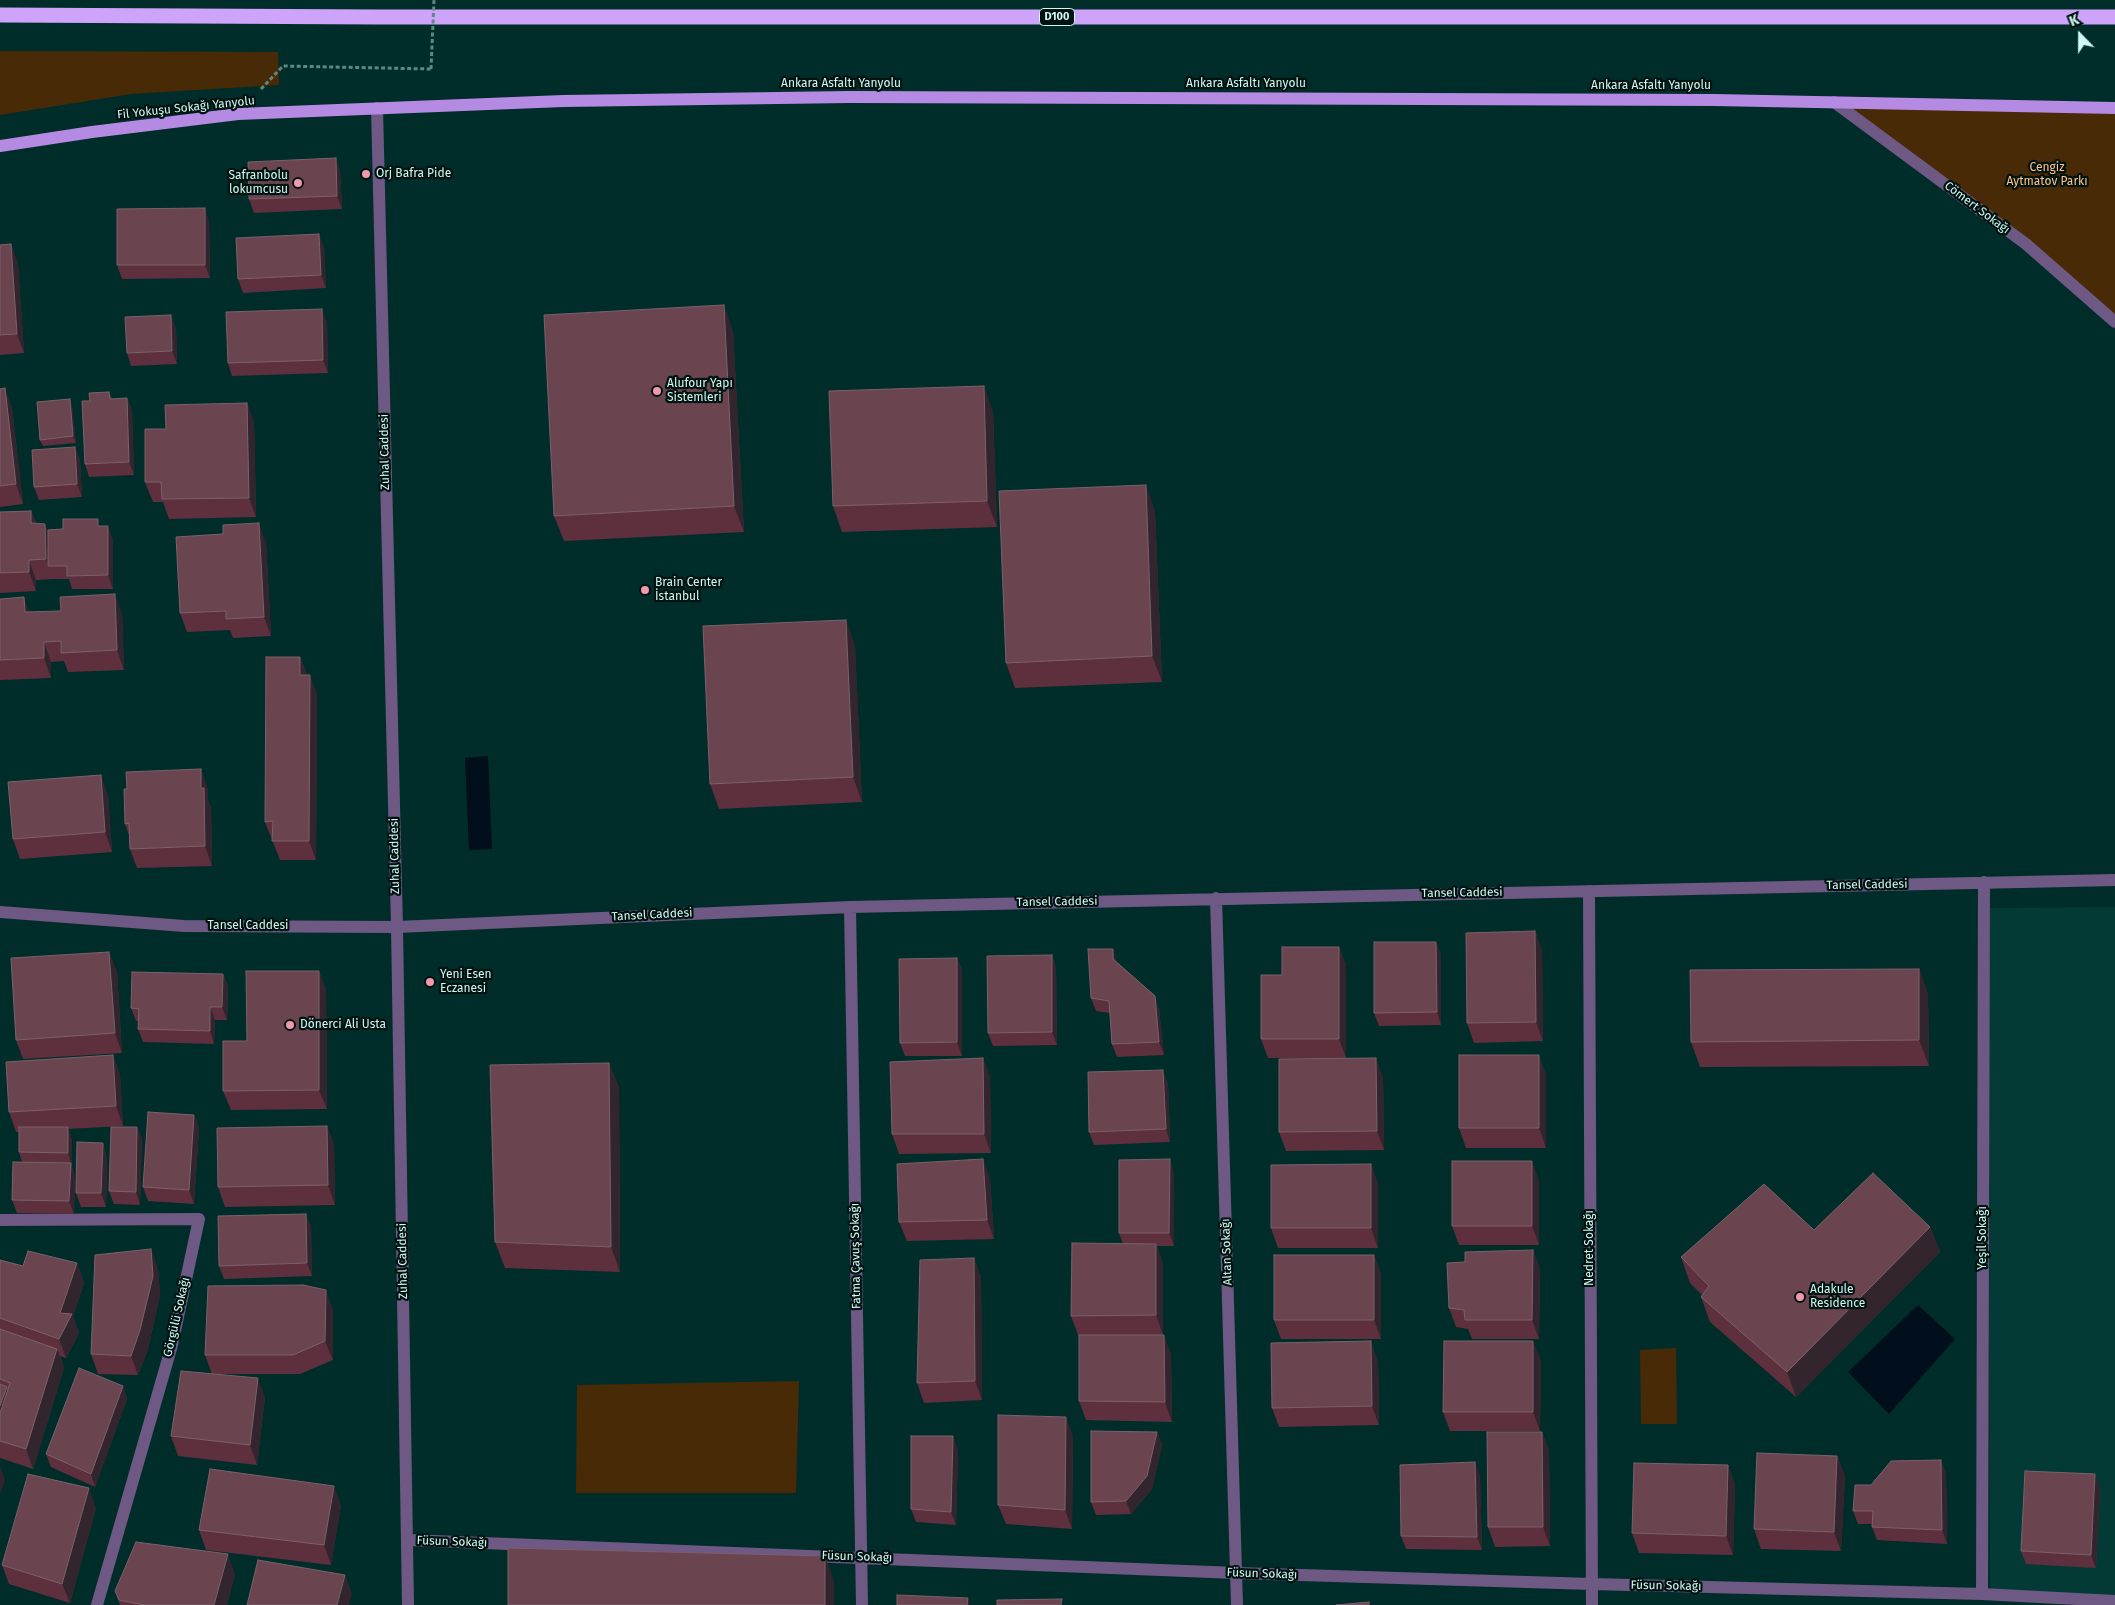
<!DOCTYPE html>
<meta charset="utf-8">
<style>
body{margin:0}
#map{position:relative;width:2115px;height:1605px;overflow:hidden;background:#002d29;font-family:"Fira Sans",sans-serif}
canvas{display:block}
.north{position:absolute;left:2055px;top:10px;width:50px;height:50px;-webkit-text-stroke:4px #001311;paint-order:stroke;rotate:338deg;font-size:14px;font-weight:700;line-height:20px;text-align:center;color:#d2f8f2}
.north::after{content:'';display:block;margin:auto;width:18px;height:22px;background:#d2f8f2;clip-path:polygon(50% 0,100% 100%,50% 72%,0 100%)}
</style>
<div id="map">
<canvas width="2115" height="1605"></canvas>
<div class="north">K</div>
</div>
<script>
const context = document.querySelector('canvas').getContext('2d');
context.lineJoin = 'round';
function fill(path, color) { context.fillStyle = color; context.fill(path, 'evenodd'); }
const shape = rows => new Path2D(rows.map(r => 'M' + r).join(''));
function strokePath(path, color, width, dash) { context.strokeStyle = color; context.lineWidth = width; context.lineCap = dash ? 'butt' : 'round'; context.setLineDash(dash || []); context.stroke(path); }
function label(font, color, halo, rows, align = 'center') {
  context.font = font + ' "Fira Sans",sans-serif'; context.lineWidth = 4.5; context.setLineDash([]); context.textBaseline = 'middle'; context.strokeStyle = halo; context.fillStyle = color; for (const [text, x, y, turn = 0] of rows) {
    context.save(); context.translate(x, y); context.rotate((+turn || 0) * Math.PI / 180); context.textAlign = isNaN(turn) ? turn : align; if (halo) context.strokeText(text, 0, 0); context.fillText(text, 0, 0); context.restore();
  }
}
fill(shape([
 [2115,907,2115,1600,1990,1592,1987,908]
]), '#043a35');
fill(shape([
 [0,51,278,52,279,85,131,94,0,115],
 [1834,102,2115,108,2115,322,2017,238],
 [1676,1348,1677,1424,1641,1424,1640,1350],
 [799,1381,796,1493,576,1493,577,1385]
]), '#482a06');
fill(shape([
 [488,756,492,849,469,850,465,758],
 [1918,1305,1955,1339,1889,1414,1848,1372]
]), '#010f1d');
strokePath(shape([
 [261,89,283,66,431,69]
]), '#5e8883', 3, [4, 2.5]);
strokePath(shape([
 [1834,102,2026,244,2115,322],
 [377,108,397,927,408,1605],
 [1589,891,1592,1605],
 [1216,898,1237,1605],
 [850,907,862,1605],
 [0,912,184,926,397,927,850,907,2115,880],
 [0,1220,199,1219,172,1345,97,1605],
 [408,1540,1236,1573,1592,1584,1982,1594,2115,1601],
 [1982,1594,1984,882]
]), '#6d5984', 12);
strokePath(shape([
 [0,146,92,132,238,114,563,101,850,97,1715,100,2115,108]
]), '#b58ae3', 12);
strokePath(shape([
 [0,15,379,17,2115,17]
]), '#cda4f9', 15);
strokePath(shape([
 [431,69,434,0]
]), '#5e8883', 3, [4, 2.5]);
fill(shape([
 [336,158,340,171,342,209,254,213,249,199],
 [209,222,210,278,122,279,117,265],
 [11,244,18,264,24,353,0,355,0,245],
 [324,247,326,288,243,293,238,279],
 [327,322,328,373,232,376,228,363],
 [176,328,177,364,131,366,127,353],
 [733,331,744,532,564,541,554,516],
 [0,389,12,408,23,504,0,507],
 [109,392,112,399,127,398,132,411,134,475,89,477,85,464,90,401],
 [247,403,254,423,256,517,169,519,163,502,153,502,145,482,166,429],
 [72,406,76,443,43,446,40,440],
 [993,411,997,527,842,532,833,506],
 [75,447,80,461,82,497,39,500,34,487],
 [31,511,36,523,48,530,63,529,101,526,113,539,113,589,72,589,69,579,53,579,36,580,36,591,0,593,0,512],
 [1155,511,1162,682,1015,688,1006,663],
 [266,542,271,636,233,638,230,630,187,632,180,613],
 [0,599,29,612,122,614,124,670,68,672,64,661,51,662,51,678,0,680],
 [855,645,862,802,719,809,710,784],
 [300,657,307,675,317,694,316,860,280,860,265,822],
 [208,789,208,801,211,808,212,866,137,868,130,849,129,835,125,824],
 [108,795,112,852,20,859,13,839],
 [1535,931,1542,951,1543,1041,1474,1043,1467,1023],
 [1436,942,1441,955,1441,1025,1379,1026,1374,1013],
 [1339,947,1346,966,1346,1058,1383,1078,1384,1150,1286,1151,1279,1132,1340,1058,1268,1058,1261,1039,1282,975],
 [1052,955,1056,968,1057,1045,993,1046,988,1033],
 [957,958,962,971,962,1056,905,1056,900,1043],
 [1118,963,1155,996,1159,1009,1164,1055,1117,1057,1112,1044,1110,1013,1096,1011,1091,998],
 [1919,969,1928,994,1929,1066,1700,1067,1691,1042],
 [117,971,122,1053,23,1059,16,1040],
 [319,971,326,990,327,1109,231,1110,223,1091,247,1041],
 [223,974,228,987,227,1020,215,1020,214,1044,143,1042,138,1029,139,1021,136,1021,131,1008],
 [113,1055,120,1075,123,1126,68,1129,72,1140,72,1166,71,1166,75,1176,74,1214,17,1213,12,1200,22,1162,19,1152,19,1132,16,1132,9,1112],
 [983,1058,990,1078,991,1153,899,1154,892,1134],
 [609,1063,619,1088,620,1272,505,1268,495,1242],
 [1546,1074,1546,1148,1466,1148,1459,1128],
 [1168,1083,1170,1142,1094,1145,1089,1132],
 [194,1115,199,1128,194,1204,148,1201,143,1187],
 [327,1126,334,1145,335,1205,225,1207,218,1187],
 [137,1127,142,1140,140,1205,114,1204,109,1191],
 [107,1156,106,1207,81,1207,76,1193],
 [983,1159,990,1179,994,1239,907,1241,899,1222],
 [1371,1164,1378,1184,1378,1248,1278,1248,1271,1228],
 [1174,1173,1174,1246,1157,1246,1163,1264,1163,1335,1171,1354,1172,1422,1086,1420,1079,1401,1079,1335,1078,1335,1071,1316,1123,1244,1119,1233],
 [1539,1180,1539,1245,1459,1245,1452,1226],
 [306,1214,311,1227,312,1276,224,1279,219,1266],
 [1930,1227,1940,1252,1796,1397,1710,1322,1701,1297,1702,1295,1690,1283,1681,1257,1814,1230],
 [1533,1250,1540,1269,1539,1339,1472,1339,1468,1329,1456,1327,1449,1308,1465,1262],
 [1374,1255,1381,1274,1381,1339,1281,1339,1274,1320],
 [974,1258,981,1278,982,1400,924,1403,917,1383],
 [0,1260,23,1266,77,1263,84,1283,73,1316,79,1333,66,1358,60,1356,64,1368,33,1469,0,1458],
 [158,1269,160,1295,148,1349,138,1375,98,1374,91,1354],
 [333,1310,333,1360,300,1374,214,1374,265,1397,257,1465,178,1456,171,1436,212,1374,205,1355],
 [1541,1360,1540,1431,1450,1431,1443,1412],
 [1378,1361,1379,1425,1279,1427,1272,1408],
 [123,1386,127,1399,95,1487,51,1467,46,1454],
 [1157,1432,1162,1445,1152,1489,1131,1514,1096,1515,1091,1502],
 [1542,1432,1549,1451,1550,1546,1495,1547,1488,1527],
 [1073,1436,1072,1529,1006,1524,998,1505],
 [958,1449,956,1525,916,1522,911,1509],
 [1837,1456,1845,1476,1841,1551,1761,1549,1754,1529],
 [1941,1460,1946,1473,1947,1544,1877,1540,1872,1527,1872,1524,1858,1524,1853,1511,1871,1485],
 [1728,1465,1735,1485,1733,1555,1639,1553,1632,1533],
 [1480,1475,1482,1550,1406,1549,1401,1536],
 [2100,1488,2096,1568,2026,1564,2021,1551],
 [341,1505,331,1565,206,1550,199,1530],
 [96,1508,70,1603,9,1584,2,1565],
 [235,1574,227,1605,120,1605,115,1591]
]), '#5e2f3d');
fill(shape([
 [336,158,340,171,342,209,337,196],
 [205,208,209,222,210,278,205,265],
 [319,234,324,247,326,288,321,275],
 [11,244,18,264,24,353,17,334],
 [724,305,733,331,744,532,734,506],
 [322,309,327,322,328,373,323,360],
 [171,315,176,328,177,364,172,351],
 [984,386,993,411,997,527,987,501],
 [5,388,12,408,23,504,16,484],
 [127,398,132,411,134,475,129,462],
 [70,399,72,406,76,443,73,436],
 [247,403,254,423,256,517,249,498],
 [75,447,80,461,82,497,77,484],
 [1146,485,1155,511,1162,682,1152,656],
 [31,511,38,531,31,523],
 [259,523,266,542,271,636,264,617],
 [45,524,52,543,48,566,46,559],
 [108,526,113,539,113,589,108,575],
 [29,560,36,580,36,591,29,572],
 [115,594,122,614,124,670,117,650],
 [24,597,31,617,25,612],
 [846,620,855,645,862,802,853,777],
 [44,642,51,662,51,678,44,658],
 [300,657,307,676,300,675],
 [310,675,317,694,316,860,309,841],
 [201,769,208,789,208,801,211,808,212,866,205,846,201,788],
 [101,775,108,795,112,852,105,832],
 [1535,931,1542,951,1543,1041,1536,1022],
 [1436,942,1441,955,1441,1025,1437,1012],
 [1339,947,1346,966,1346,1058,1339,1039],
 [1113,949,1117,962,1118,972,1113,959],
 [109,952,117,971,122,1053,115,1033],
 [1052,955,1056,968,1057,1045,1052,1032],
 [957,958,962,971,962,1056,957,1042],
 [1919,969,1928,994,1929,1066,1919,1040],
 [319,971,326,990,327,1109,319,1090],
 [223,974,228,987,227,1020,222,1007],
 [1155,996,1159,1009,1164,1055,1159,1042],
 [210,1007,215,1020,214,1044,210,1031],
 [113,1055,120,1075,123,1126,116,1106],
 [1539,1055,1546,1074,1546,1148,1539,1128],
 [983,1058,990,1078,991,1153,984,1134],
 [1376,1058,1383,1078,1384,1150,1377,1131],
 [609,1063,619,1088,620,1272,611,1247],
 [1163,1070,1168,1083,1170,1142,1166,1129],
 [194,1115,199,1128,194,1204,189,1190],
 [327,1126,334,1145,335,1205,328,1185],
 [68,1127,72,1140,72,1166,68,1153],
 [137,1127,142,1140,140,1205,136,1192],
 [103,1143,107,1156,106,1207,101,1193],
 [983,1159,990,1179,994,1239,987,1220],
 [1170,1159,1174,1173,1174,1246,1169,1233],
 [1532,1161,1539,1180,1539,1245,1532,1226],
 [71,1163,75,1176,74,1214,69,1201],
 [1371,1164,1378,1184,1378,1248,1371,1228],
 [306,1214,311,1227,312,1276,307,1263],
 [1930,1227,1940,1252,1796,1397,1787,1372],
 [1156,1244,1163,1264,1163,1335,1156,1315],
 [151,1249,158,1269,160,1295,148,1349,138,1375,131,1356],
 [1533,1250,1540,1269,1539,1339,1532,1320],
 [1374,1255,1381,1274,1381,1339,1374,1320],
 [974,1258,981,1278,982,1400,975,1381],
 [77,1263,84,1283,73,1316,79,1333,66,1358,59,1339,60,1313],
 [326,1290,333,1310,333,1360,325,1341],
 [1164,1335,1171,1354,1172,1422,1165,1402],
 [1371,1341,1378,1361,1379,1425,1372,1406],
 [1533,1341,1541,1360,1540,1431,1533,1412],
 [57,1349,64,1368,33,1469,26,1449],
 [258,1378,265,1397,257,1465,250,1445],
 [123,1386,127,1399,95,1487,91,1474],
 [7,1387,12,1401,0,1432,0,1406],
 [1066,1417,1073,1436,1072,1529,1065,1510],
 [1157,1432,1162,1445,1152,1489,1131,1514,1126,1501],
 [1542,1432,1549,1451,1550,1546,1543,1527],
 [953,1436,958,1449,956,1525,951,1512],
 [1837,1456,1845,1476,1841,1551,1834,1532],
 [1941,1460,1946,1473,1947,1544,1942,1530],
 [1475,1462,1480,1475,1482,1550,1477,1537],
 [1728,1465,1735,1485,1733,1555,1726,1536],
 [0,1466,5,1480,0,1494],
 [2095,1474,2100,1488,2096,1568,2091,1555],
 [334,1486,341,1505,331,1565,324,1545],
 [89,1488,96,1508,70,1603,62,1584],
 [228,1554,235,1574,227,1605,214,1605],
 [825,1556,834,1581,834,1605,825,1605],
 [345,1575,352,1594,349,1605,337,1605],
 [968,1598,970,1605,967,1605]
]), '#33252d');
const building = shape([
 [336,158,337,196,249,199,248,162,336,158],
 [205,208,205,265,117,265,117,209,205,208],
 [319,234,321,275,238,279,236,238,319,234],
 [11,244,17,334,0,335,0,245,11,244],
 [724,305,734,506,554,516,544,315,724,305],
 [322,309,323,360,228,363,226,312,322,309],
 [171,315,172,351,127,353,125,317,171,315],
 [984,386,987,501,833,506,829,391,984,386],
 [5,388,16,484,0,486,0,389,5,388],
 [109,392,110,399,127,398,129,462,85,464,82,401,90,401,89,393,109,392],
 [70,399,73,436,40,440,37,402,70,399],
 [247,403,249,498,162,499,161,482,145,482,145,429,166,429,165,405,247,403],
 [75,447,77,484,34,487,32,450,75,447],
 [1146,485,1152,656,1006,663,999,491,1146,485],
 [31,511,31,523,45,524,46,559,29,560,29,572,0,573,0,512,31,511],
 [63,519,98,519,98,526,108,526,108,575,67,576,67,566,48,566,48,530,63,529,63,519],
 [259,523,264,617,226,619,226,611,180,613,176,537,223,534,223,525,259,523],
 [115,594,117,650,61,653,61,641,44,642,44,658,0,660,0,599,24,597,25,612,61,611,60,597,115,594],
 [846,620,853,777,710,784,703,626,846,620],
 [266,657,300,657,300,675,310,675,309,841,272,841,273,821,265,822,266,657],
 [201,769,201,788,204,788,205,846,130,849,129,823,125,824,124,789,127,789,126,772,201,769],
 [101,775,105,832,13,839,8,782,101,775],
 [1535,931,1536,1022,1467,1023,1466,933,1535,931],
 [1374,942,1436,942,1437,1012,1374,1013,1374,942],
 [1282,947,1339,947,1339,1039,1261,1039,1261,975,1282,975,1282,947],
 [1088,949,1113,949,1113,959,1155,996,1159,1042,1112,1044,1109,1001,1091,998,1088,949],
 [109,952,115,1033,16,1040,11,958,109,952],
 [1052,955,1052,1032,988,1033,987,956,1052,955],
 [957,958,957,1042,900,1043,899,959,957,958],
 [1919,969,1919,1040,1691,1042,1690,970,1919,969],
 [246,971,319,971,319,1090,223,1091,223,1041,247,1041,246,971],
 [132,972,223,974,222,1007,210,1007,210,1031,138,1029,139,1009,131,1008,132,972],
 [113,1055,116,1106,9,1112,6,1062,113,1055],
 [1459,1055,1539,1055,1539,1128,1459,1128,1459,1055],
 [983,1058,984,1134,892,1134,890,1062,983,1058],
 [1376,1058,1377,1131,1279,1132,1279,1059,1376,1058],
 [609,1063,611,1247,495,1242,490,1065,609,1063],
 [1163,1070,1166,1129,1089,1132,1088,1072,1163,1070],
 [148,1112,194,1115,189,1190,143,1187,148,1112],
 [327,1126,328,1185,218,1187,217,1128,327,1126],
 [19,1127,68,1127,68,1153,19,1152,19,1127],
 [111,1127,137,1127,136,1192,109,1191,111,1127],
 [77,1142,103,1143,101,1193,76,1193,77,1142],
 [983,1159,987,1220,899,1222,897,1164,983,1159],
 [1170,1159,1169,1233,1119,1233,1119,1160,1170,1159],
 [1452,1161,1532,1161,1532,1226,1452,1226,1452,1161],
 [13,1162,71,1163,69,1201,12,1200,13,1162],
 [1371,1164,1371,1228,1271,1228,1271,1165,1371,1164],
 [1873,1173,1930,1227,1787,1372,1701,1297,1709,1286,1681,1257,1764,1184,1814,1230,1873,1173],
 [306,1214,307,1263,219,1266,218,1216,306,1214],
 [1072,1243,1156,1244,1156,1315,1071,1316,1072,1243],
 [151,1249,153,1276,140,1330,131,1356,91,1354,95,1255,151,1249],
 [1533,1250,1532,1320,1465,1320,1464,1310,1449,1308,1447,1263,1465,1262,1465,1252,1533,1250],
 [28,1251,77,1263,60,1313,72,1314,59,1339,0,1318,0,1260,23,1266,28,1251],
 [1274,1255,1374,1255,1374,1320,1274,1320,1274,1255],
 [974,1258,975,1381,917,1383,920,1260,974,1258],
 [303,1285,326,1290,325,1341,293,1355,205,1355,208,1286,303,1285],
 [0,1329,57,1349,26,1449,0,1441,0,1413,10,1383,0,1379,0,1329],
 [1079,1335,1164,1335,1165,1402,1079,1401,1079,1335],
 [1371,1341,1372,1406,1272,1408,1271,1343,1371,1341],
 [1444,1341,1533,1341,1533,1412,1443,1412,1444,1341],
 [79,1368,123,1386,91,1474,46,1454,79,1368],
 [181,1371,258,1378,250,1445,171,1436,181,1371],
 [0,1384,7,1387,0,1406,0,1384],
 [998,1415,1066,1417,1065,1510,998,1505,998,1415],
 [1091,1431,1157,1432,1147,1476,1126,1501,1091,1502,1091,1431],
 [1487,1432,1542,1432,1543,1527,1488,1527,1487,1432],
 [911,1436,953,1436,951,1512,911,1509,911,1436],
 [1757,1453,1837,1456,1834,1532,1754,1529,1757,1453],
 [1941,1460,1942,1530,1872,1527,1873,1511,1853,1511,1855,1485,1871,1485,1891,1461,1941,1460],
 [1475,1462,1477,1537,1401,1536,1400,1465,1475,1462],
 [1634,1463,1728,1465,1726,1536,1632,1533,1634,1463],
 [210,1469,334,1486,324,1545,199,1530,210,1469],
 [2025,1471,2095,1474,2091,1555,2021,1551,2025,1471],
 [28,1474,89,1488,62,1584,2,1565,28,1474],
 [136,1542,228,1554,214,1605,144,1605,119,1600,115,1591,136,1542],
 [508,1548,825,1556,825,1605,508,1605,508,1548],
 [258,1560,345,1575,337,1605,247,1605,258,1560],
 [897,1595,968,1598,967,1605,897,1605,897,1595],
 [1062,1599,1061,1605,997,1605,997,1600,1062,1599],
 [1369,1602,1369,1605,1336,1605,1369,1602]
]);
fill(building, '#6a4550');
strokePath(building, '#7a616a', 1);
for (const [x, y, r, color] of [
 [366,174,5,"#f29aad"],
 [298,183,5,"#f29aad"],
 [657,391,5,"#f29aad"],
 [645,590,5,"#f29aad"],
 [430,982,5,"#f29aad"],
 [290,1025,5,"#f29aad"],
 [1800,1297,5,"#f29aad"]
]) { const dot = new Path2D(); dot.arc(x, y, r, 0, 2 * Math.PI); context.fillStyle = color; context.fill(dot); strokePath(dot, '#001311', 2); }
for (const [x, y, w] of [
 [1057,17,35]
]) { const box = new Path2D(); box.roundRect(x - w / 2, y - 8.5, w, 17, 4); context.fillStyle = '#001311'; context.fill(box); strokePath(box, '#d2f8f2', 1); }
label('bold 11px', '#d2f8f2', null, [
 ["D100",1057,17]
]);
label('12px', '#d2f8f2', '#001311', [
 ["Ankara Asfaltı Yanyolu",841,84],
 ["Ankara Asfaltı Yanyolu",1246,84],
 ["Ankara Asfaltı Yanyolu",1651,86],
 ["Fil Yokuşu Sokağı Yanyolu",186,108,-6],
 ["Cömert Sokağı",1977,208,37],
 ["Zuhal Caddesi",385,452,-91],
 ["Zuhal Caddesi",395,856,-91],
 ["Tansel Caddesi",1867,885,-1],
 ["Tansel Caddesi",1462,893,-1],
 ["Tansel Caddesi",1057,902,-1],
 ["Tansel Caddesi",652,915,-3],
 ["Tansel Caddesi",248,926],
 ["Yeşil Sokağı",1983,1238,-90],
 ["Nedret Sokağı",1590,1248,-90],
 ["Altan Sokağı",1227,1252,-92],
 ["Fatma Çavuş Sokağı",856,1256,-91],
 ["Zuhal Caddesi",403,1261,-91],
 ["Görgülü Sokağı",177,1317,-77],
 ["Füsun Sokağı",452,1542,2],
 ["Füsun Sokağı",857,1557,2],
 ["Füsun Sokağı",1262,1574,2],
 ["Füsun Sokağı",1666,1586,1]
]);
label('12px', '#ffc389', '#001311', [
 ["Cengiz",2047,168],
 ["Aytmatov Parkı",2047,182]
]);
label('12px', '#d2f8f2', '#001311', [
 ["Orj Bafra Pide",376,174],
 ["Safranbolu",288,176,"right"],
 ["lokumcusu",288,190,"right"],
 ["Alufour Yapı",667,384],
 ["Sistemleri",667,398],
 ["Brain Center",655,583],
 ["İstanbul",655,597],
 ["Yeni Esen",440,975],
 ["Eczanesi",440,989],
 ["Dönerci Ali Usta",300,1025],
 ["Adakule",1810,1290],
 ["Residence",1810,1304]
], 'left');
</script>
